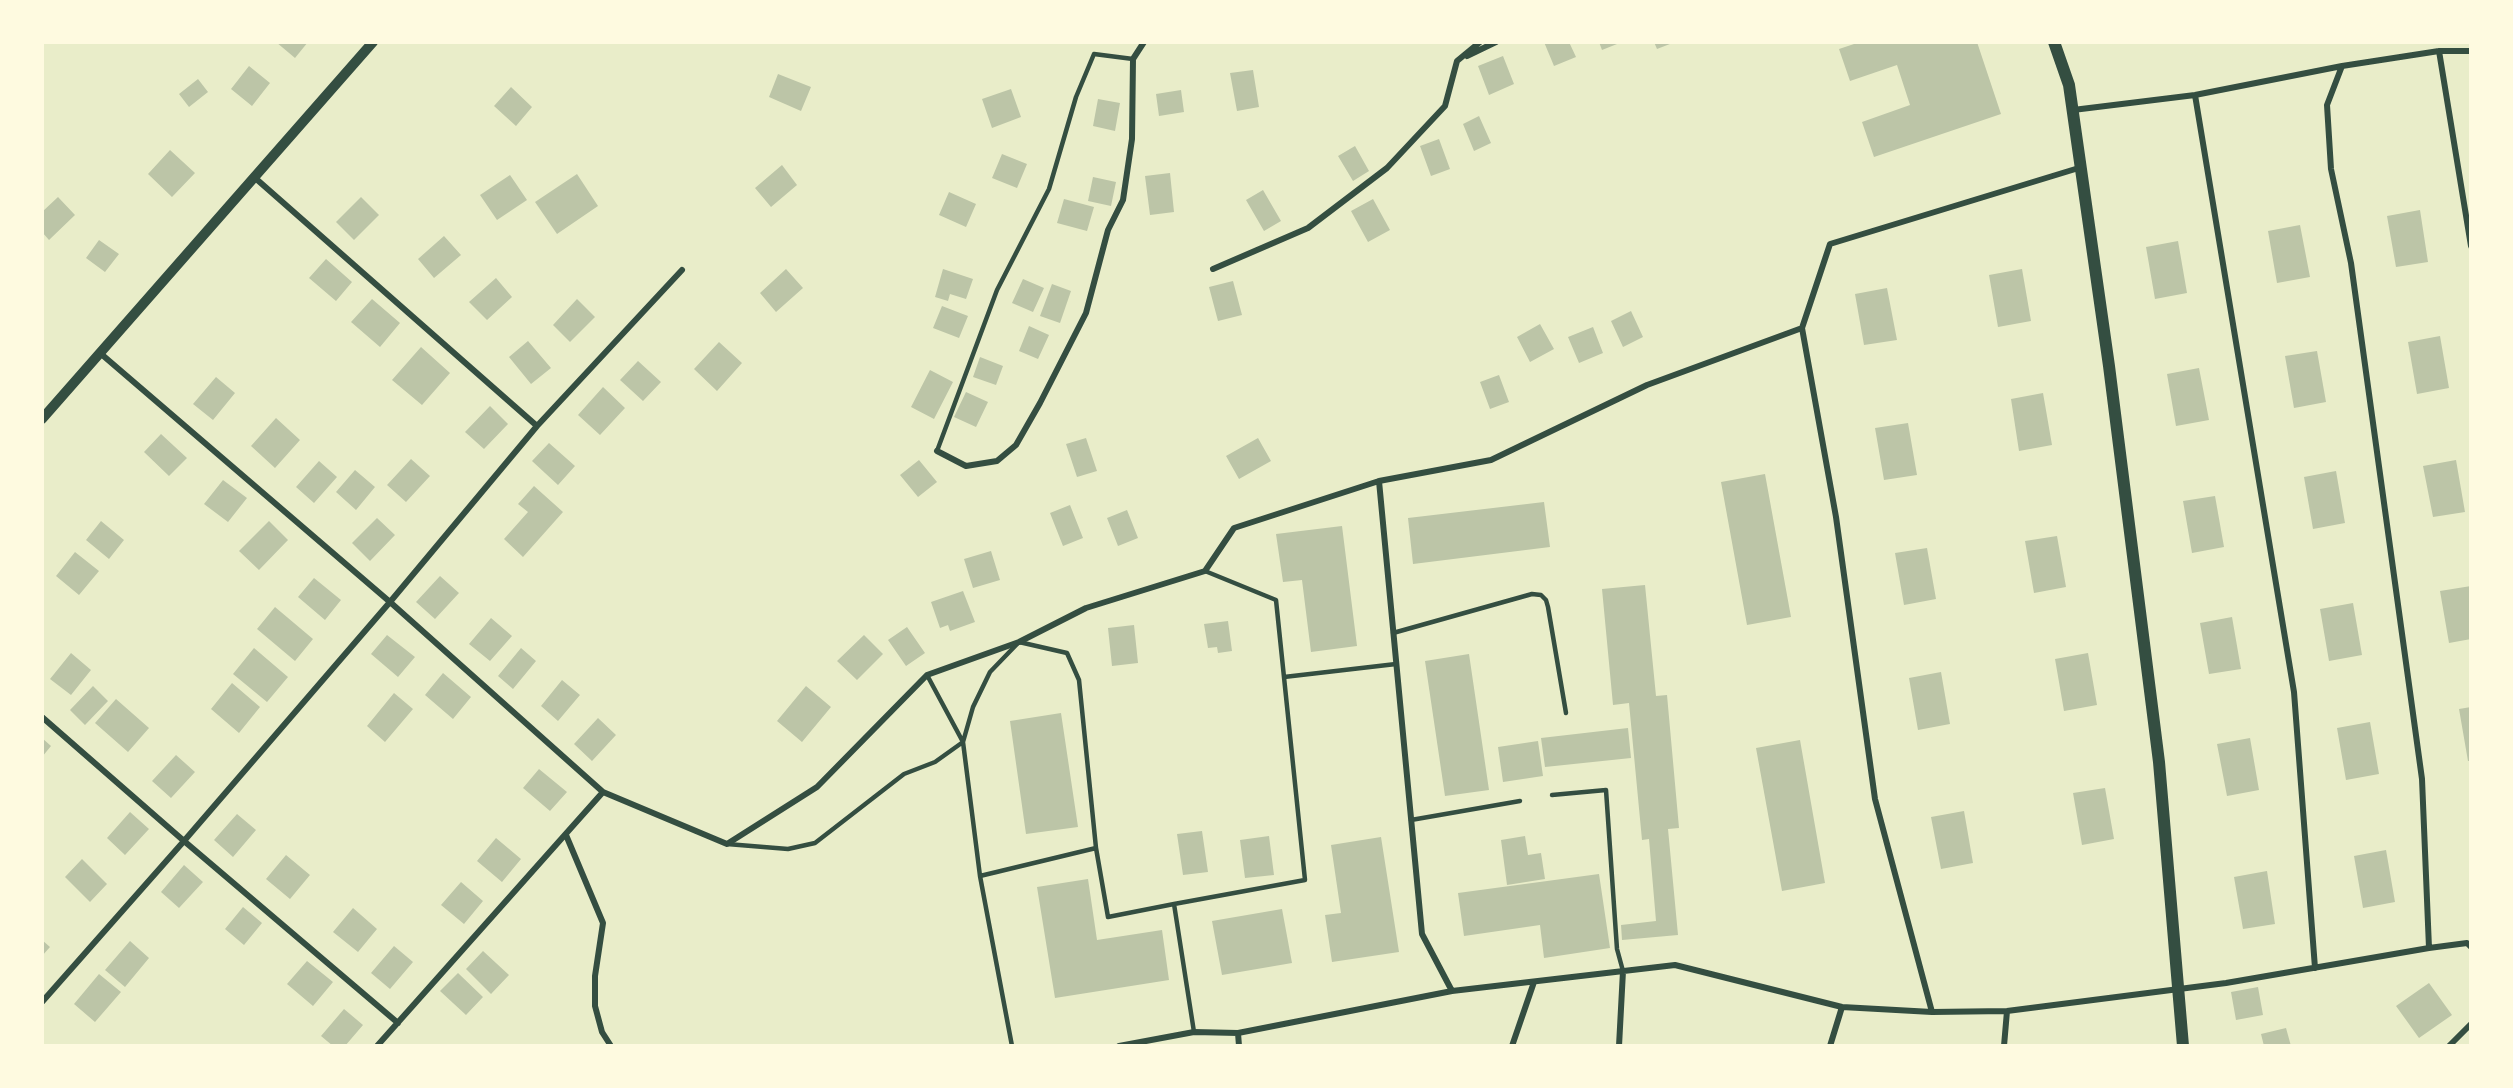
<!DOCTYPE html>
<style>
body{margin:0}
#map{position:relative;width:2513px;height:1088px;overflow:hidden;background:#e9edc9;font-family:Inter,sans-serif}
canvas{display:block}
.frame{position:absolute;inset:0;border:44px solid #fefae0;pointer-events:none}
</style>
<div id="map">
<canvas width="2513" height="1088"></canvas>
<div class="frame"></div>
</div>
<script>
const context = document.querySelector('canvas').getContext('2d');
context.lineJoin = 'round';
function fill(path, color) { context.fillStyle = color; context.fill(path, 'evenodd'); }
const shape = rows => new Path2D(rows.map(r => 'M' + r).join(''));
function strokePath(path, color, width, dash) { context.strokeStyle = color; context.lineWidth = width; context.lineCap = dash ? 'butt' : 'round'; context.setLineDash(dash || []); context.stroke(path); }
fill(shape([
 [276,42,308,42,295,58],
 [1544,42,1569,42,1576,57,1554,66],
 [1599,42,1622,42,1602,50],
 [1654,42,1675,42,1657,49],
 [1860,42,1977,42,2001,114,1874,157,1862,122,1910,105,1897,65,1850,81,1839,49],
 [1503,56,1514,84,1489,95,1478,66],
 [249,66,270,83,252,106,231,89],
 [1253,70,1259,107,1237,111,1230,73],
 [778,74,811,87,801,111,769,97],
 [198,79,208,92,189,107,179,94],
 [511,87,532,107,516,126,494,106],
 [1011,89,1021,117,992,128,982,99],
 [1181,90,1184,112,1159,116,1156,94],
 [1098,99,1120,103,1115,131,1093,126],
 [1479,116,1491,143,1474,151,1463,124],
 [1439,139,1450,169,1431,176,1420,146],
 [1355,146,1369,171,1353,181,1338,156],
 [170,150,195,173,172,197,148,174],
 [1002,154,1027,164,1017,188,992,178],
 [782,165,797,185,771,207,755,188],
 [1170,173,1174,212,1150,215,1145,176],
 [577,174,598,206,557,234,535,202],
 [510,175,527,200,497,220,480,195],
 [1093,177,1116,182,1111,206,1088,201],
 [1263,190,1281,221,1264,231,1246,200],
 [949,192,976,204,966,227,939,215],
 [58,197,75,215,49,240,42,232,42,212],
 [361,197,379,215,354,240,336,222],
 [1064,199,1094,207,1087,231,1057,223],
 [1373,199,1390,230,1368,242,1351,211],
 [2420,210,2428,262,2396,267,2387,216],
 [2300,225,2310,277,2277,283,2268,231],
 [444,236,461,255,434,278,418,259],
 [99,240,119,254,105,272,86,258],
 [2178,241,2187,293,2155,299,2146,247],
 [326,259,352,282,336,301,309,278],
 [786,269,803,288,776,312,760,293],
 [943,269,973,279,966,299,950,294,948,301,935,297],
 [2022,269,2031,321,1998,327,1989,275],
 [496,278,512,297,487,320,469,302],
 [1023,279,1044,288,1033,312,1012,303],
 [1233,281,1242,315,1218,321,1209,287],
 [1052,284,1071,291,1060,323,1040,316],
 [1887,288,1897,340,1864,345,1855,294],
 [372,299,400,323,380,347,351,322],
 [577,299,595,317,570,342,553,325],
 [942,306,968,316,959,338,933,328],
 [1631,311,1643,337,1623,347,1611,321],
 [1540,324,1554,349,1530,362,1517,337],
 [1029,326,1049,335,1038,359,1019,351],
 [1593,327,1603,353,1579,363,1568,337],
 [2440,336,2449,388,2417,394,2408,342],
 [528,341,551,368,531,384,509,357],
 [719,342,742,363,717,391,694,369],
 [421,347,450,373,422,405,392,380],
 [2317,351,2326,402,2294,408,2285,356],
 [980,357,1003,366,996,385,973,377],
 [638,361,661,382,643,401,620,380],
 [2199,368,2209,420,2176,426,2167,374],
 [930,370,953,382,934,419,911,407],
 [1499,375,1509,402,1490,409,1480,382],
 [216,377,235,393,213,420,193,404],
 [603,387,625,408,600,435,578,415],
 [966,392,988,402,976,427,954,417],
 [2043,393,2052,445,2019,451,2011,399],
 [490,406,508,424,484,449,465,432],
 [276,418,300,440,275,468,251,446],
 [1908,423,1917,475,1884,480,1875,428],
 [161,434,187,458,169,476,144,452],
 [1086,438,1097,471,1077,477,1066,444],
 [1258,438,1271,461,1239,479,1226,456],
 [549,443,575,466,558,485,532,461],
 [411,459,430,476,406,502,387,485],
 [919,460,937,482,918,497,900,475],
 [2456,460,2465,512,2433,517,2423,466],
 [319,461,337,477,314,503,296,487],
 [355,470,375,487,356,510,336,492],
 [2336,471,2345,523,2313,529,2304,477],
 [1765,474,1791,617,1747,625,1721,482],
 [223,480,247,498,228,522,204,504],
 [534,486,563,512,523,557,504,539,528,512,518,504],
 [2215,496,2224,547,2192,553,2183,501],
 [1544,502,1550,547,1413,564,1408,518],
 [1070,505,1083,538,1063,546,1050,513],
 [1127,510,1138,538,1118,546,1107,518],
 [377,518,395,535,370,561,352,543],
 [101,521,124,540,109,559,86,540],
 [269,521,288,540,259,570,239,551],
 [1342,526,1357,646,1311,652,1302,580,1283,582,1276,534],
 [2057,536,2066,587,2034,593,2025,541],
 [1927,548,1936,599,1904,605,1895,553],
 [991,551,1000,580,973,588,964,559],
 [75,552,99,571,79,595,56,576],
 [440,576,459,593,435,619,416,602],
 [314,578,341,600,325,620,298,597],
 [1645,585,1656,696,1667,695,1679,828,1668,829,1678,935,1622,940,1621,925,1656,921,1649,839,1642,840,1629,703,1613,705,1602,589],
 [2471,586,2471,639,2449,643,2440,591],
 [963,591,975,622,950,631,948,625,940,628,931,602],
 [2353,603,2362,655,2329,661,2320,609],
 [275,607,313,639,295,661,257,629],
 [2232,617,2241,669,2209,674,2200,623],
 [491,618,512,636,490,661,469,644],
 [1228,621,1232,651,1218,653,1217,647,1208,648,1204,624],
 [1134,625,1138,663,1112,666,1108,628],
 [907,627,925,653,906,666,888,640],
 [387,635,415,657,398,677,371,654],
 [864,635,883,654,857,680,837,661],
 [254,648,288,677,267,702,233,674],
 [521,648,536,661,513,689,498,676],
 [71,653,91,670,71,695,50,679],
 [2088,653,2097,705,2064,711,2055,659],
 [1469,654,1489,790,1445,796,1425,661],
 [1941,672,1950,724,1918,730,1909,678],
 [443,673,471,697,453,719,425,695],
 [562,680,580,695,558,721,541,706],
 [232,683,260,707,239,733,211,709],
 [93,686,108,701,85,725,70,710],
 [806,686,831,707,802,742,777,721],
 [394,693,413,709,385,742,367,726],
 [116,699,149,728,128,752,95,723],
 [2471,707,2471,761,2468,761,2459,709],
 [1061,713,1078,827,1026,834,1010,721],
 [598,718,616,735,592,761,574,744],
 [2370,722,2379,774,2346,780,2337,728],
 [1628,728,1631,758,1545,767,1541,738],
 [42,738,51,746,42,757],
 [2250,738,2259,790,2227,796,2217,744],
 [1800,740,1825,883,1782,891,1756,748],
 [1538,741,1543,776,1503,782,1498,747],
 [176,755,195,772,171,798,152,781],
 [539,769,567,792,550,811,523,788],
 [2105,788,2114,839,2082,845,2073,793],
 [1964,811,1973,863,1941,869,1931,817],
 [130,812,149,829,125,855,107,838],
 [237,814,256,830,233,857,214,840],
 [1202,831,1208,872,1183,875,1177,834],
 [1269,836,1274,875,1245,878,1240,840],
 [1525,836,1528,855,1541,853,1545,879,1507,885,1501,840],
 [1381,837,1399,952,1332,962,1325,915,1341,913,1331,845],
 [496,838,521,859,502,882,477,861],
 [2386,850,2395,902,2363,908,2354,856],
 [286,855,310,875,290,899,266,879],
 [82,859,107,884,90,902,65,877],
 [184,865,203,882,179,908,161,892],
 [2267,871,2275,924,2243,929,2234,877],
 [1599,874,1610,948,1544,958,1540,925,1464,936,1458,893],
 [1088,879,1097,940,1162,930,1169,980,1055,998,1037,887],
 [461,882,483,901,464,924,441,905],
 [243,907,262,923,244,945,225,929],
 [353,908,377,929,358,952,333,932],
 [1282,909,1292,963,1222,975,1212,921],
 [42,940,50,947,42,956],
 [130,941,149,958,125,987,105,970],
 [394,946,413,962,390,989,371,973],
 [483,951,509,975,491,994,466,969],
 [307,961,333,982,313,1006,287,984],
 [458,973,483,997,466,1015,440,991],
 [99,974,121,992,95,1022,74,1004],
 [2429,983,2452,1015,2419,1038,2396,1006],
 [2258,987,2263,1015,2236,1020,2231,992],
 [344,1009,363,1025,345,1046,333,1046,321,1036],
 [2286,1028,2291,1046,2264,1046,2261,1034]
]), '#bcc5a7');
strokePath(shape([
 [937,451,997,290,1049,189,1076,97,1094,54,1133,59],
 [1393,633,1532,594,1541,595,1546,600,1548,607,1566,713],
 [927,675,963,742,980,876,1012,1046],
 [1284,677,1396,664],
 [1552,795,1606,790,1617,949,1623,971],
 [1411,820,1520,801],
 [727,844,788,849,815,843,904,774,935,762,963,742,973,707,990,672,1019,642,1067,653,1079,680,1096,848,980,876],
 [1096,848,1108,917,1174,904,1194,1032],
 [1174,904,1305,880,1276,600,1205,571]
]), '#344e41', 4.5);
strokePath(shape([
 [2439,51,2471,246],
 [1467,56,1496,42],
 [2342,66,2327,105,2331,169,2351,263,2422,779,2429,948],
 [2195,95,2294,692,2315,968],
 [2073,110,2195,95,2342,66,2439,51,2471,51],
 [254,177,537,426],
 [1213,269,1308,228,1387,168,1445,106,1457,61,1480,42],
 [1802,328,1836,517,1875,799,1932,1012],
 [100,353,390,602,603,792,727,844,817,787,927,675,1019,642,1086,608,1205,571,1234,528,1379,481,1491,460,1647,385,1802,328,1830,244,2082,167],
 [937,451,966,466,997,461,1016,445,1040,403,1086,313,1108,230,1123,200,1132,139,1133,59,1144,42],
 [1379,481,1422,934,1452,991],
 [42,717,184,841,398,1023],
 [566,835,603,923,595,976,595,1006,602,1032,611,1046],
 [42,1002,184,841,390,602,537,426,682,270],
 [1238,1033,1239,1046],
 [377,1046,603,792],
 [1119,1046,1194,1032,1238,1033,1452,991,1675,965,1842,1007,1932,1012,2007,1011,2226,983,2429,948,2467,943,2471,947],
 [1512,1046,1534,982],
 [1619,1046,1623,971],
 [1830,1046,1842,1007],
 [2004,1046,2007,1011],
 [2449,1046,2471,1024]
]), '#344e41', 6);
strokePath(shape([
 [42,419,373,42]
]), '#344e41', 10);
strokePath(shape([
 [2054,42,2069,85,2109,366,2159,762,2183,1046]
]), '#344e41', 12);
</script>
